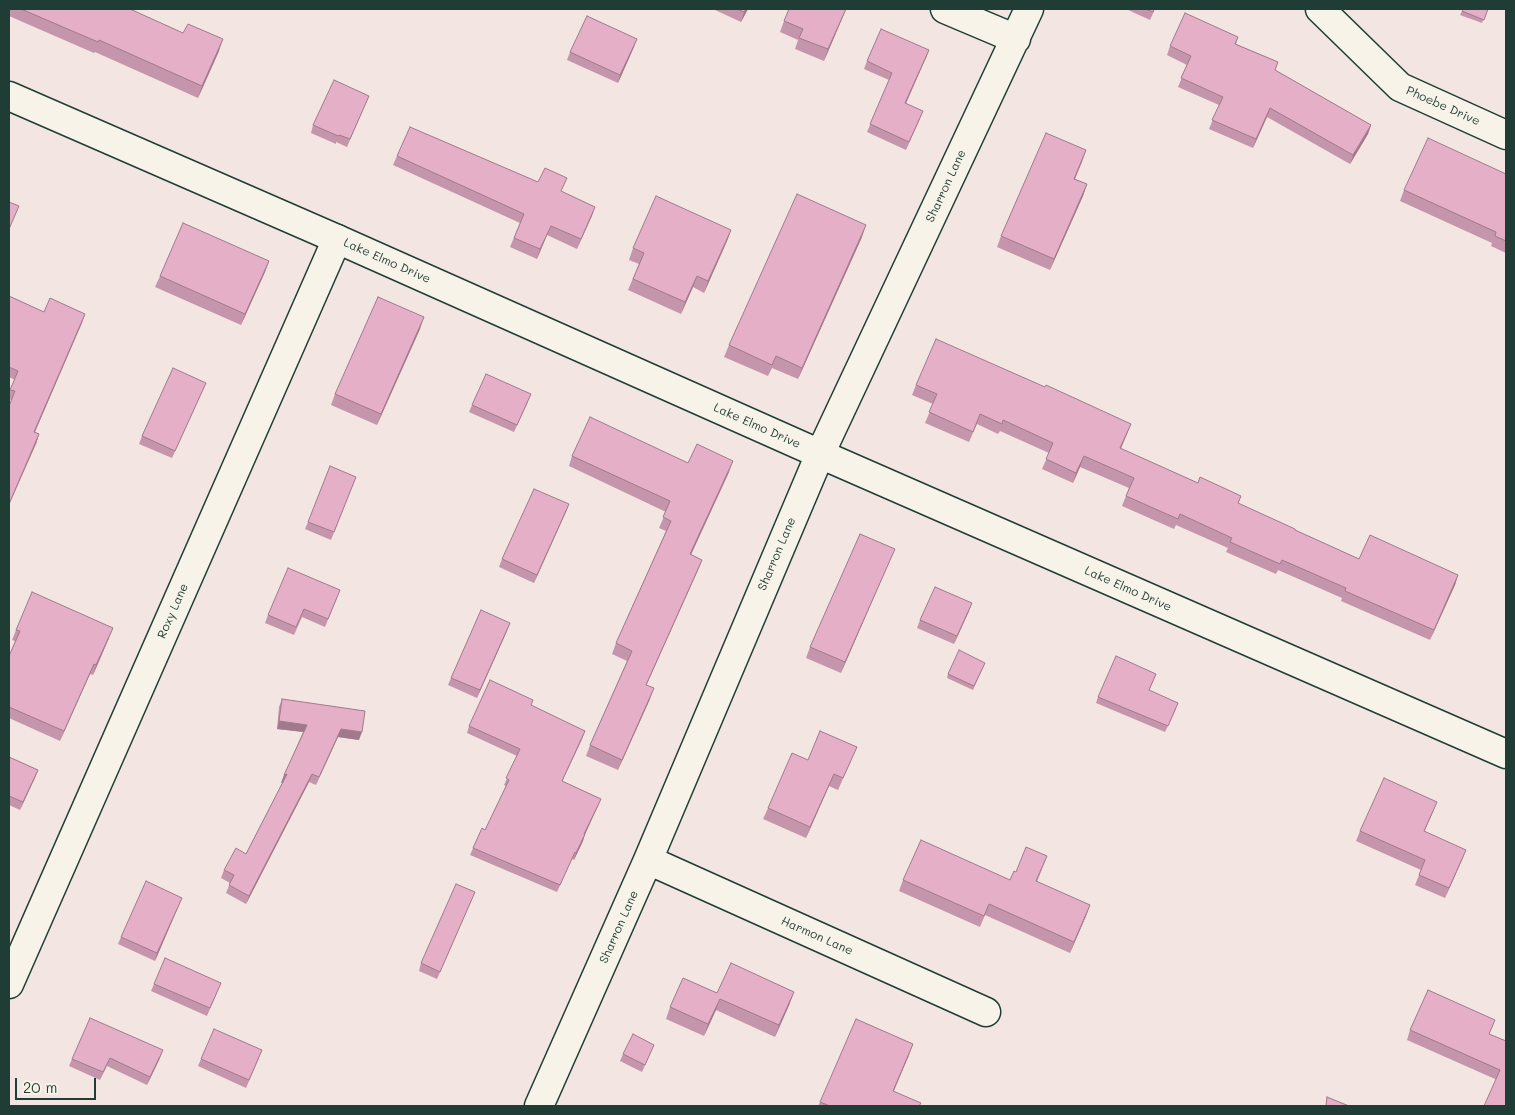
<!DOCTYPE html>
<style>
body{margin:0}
#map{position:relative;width:1515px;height:1115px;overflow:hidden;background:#f3e5e1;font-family:Mali,sans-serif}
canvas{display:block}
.frame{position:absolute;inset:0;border:10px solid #1f3d34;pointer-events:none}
.scale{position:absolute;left:15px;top:1078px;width:81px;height:22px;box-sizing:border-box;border:2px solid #1f3d34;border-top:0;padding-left:6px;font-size:15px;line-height:18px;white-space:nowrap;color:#1f3d34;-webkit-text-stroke:4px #f7f3e8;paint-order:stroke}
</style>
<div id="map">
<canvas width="1515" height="1115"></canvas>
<div class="frame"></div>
<div class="scale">20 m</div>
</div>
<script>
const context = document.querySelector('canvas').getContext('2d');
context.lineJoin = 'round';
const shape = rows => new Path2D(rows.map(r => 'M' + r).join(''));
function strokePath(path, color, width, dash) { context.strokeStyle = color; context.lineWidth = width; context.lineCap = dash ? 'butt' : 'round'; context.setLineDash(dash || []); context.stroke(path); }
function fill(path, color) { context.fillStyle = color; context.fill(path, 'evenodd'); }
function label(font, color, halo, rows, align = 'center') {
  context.font = font + ' Mali,sans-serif'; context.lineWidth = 4; context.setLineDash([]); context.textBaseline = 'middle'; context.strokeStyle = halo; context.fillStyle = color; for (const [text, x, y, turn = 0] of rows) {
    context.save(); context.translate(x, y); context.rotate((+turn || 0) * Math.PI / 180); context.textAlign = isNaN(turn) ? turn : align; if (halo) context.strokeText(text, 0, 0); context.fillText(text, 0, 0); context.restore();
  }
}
const street = shape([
 [945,9,1016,39],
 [1320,9,1400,87,1506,135],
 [648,860,986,1012],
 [9,984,337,239],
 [539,1106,648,860,820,454,1029,9]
]);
const secondary = shape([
 [9,96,337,239,820,454,1506,754]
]);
strokePath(street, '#1f3d34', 31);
strokePath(secondary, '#1f3d34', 31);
strokePath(street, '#f7f3e8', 28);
strokePath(secondary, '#f7f3e8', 28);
fill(shape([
 [9,9,130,9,219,51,198,98,95,52,94,53,9,16],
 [713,9,748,9,741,22],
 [846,9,824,61,795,49,798,40,780,32,784,21],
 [1126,9,1155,9,1150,20],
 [1463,9,1488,9,1482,23,1460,15],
 [1238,37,1236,44,1278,62,1275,70,1371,125,1368,134,1350,164,1267,117,1253,148,1209,129,1219,105,1178,87,1187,65,1167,55,1170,46],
 [634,47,618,83,567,60,570,52],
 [929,50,906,104,920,119,906,150,867,132,889,80,864,69,867,61],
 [369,96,347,147,336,142,336,144,311,133,313,125],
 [1086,150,1075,179,1087,184,1083,196,1050,270,997,247,1001,236],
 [397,156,538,182,595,207,577,249,547,235,537,259,510,247,520,223,393,165],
 [1506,174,1506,253,1491,246,1492,243,1400,201,1404,190],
 [731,230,727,241,704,293,693,287,681,314,628,290,639,264,629,260,633,248],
 [862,237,798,379,772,368,768,376,724,357,729,345],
 [269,261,265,272,241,325,155,287,160,276],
 [9,296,44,312,85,314,35,432,39,434,36,444,11,400,9,399,9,394,15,380,9,377],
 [420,329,377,425,331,405,335,394],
 [206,383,172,458,139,444,142,436],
 [916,385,1045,387,1131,424,1121,449,1198,483,1241,496,1238,504,1295,530,1359,559,1458,575,1455,585,1430,640,1341,601,1342,598,1278,570,1276,574,1226,552,1228,548,1176,525,1174,529,1122,506,1129,488,1080,467,1073,483,1042,469,1049,453,1000,431,998,434,977,424,969,442,925,423,933,404,912,395],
 [528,402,514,432,469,412,472,405],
 [572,456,688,463,729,472,691,555,702,560,698,570,646,685,650,699,618,770,586,756,590,745,627,661,612,654,616,643,666,531,659,528,666,512,569,466],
 [356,477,331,540,305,529,308,522],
 [569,504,534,583,499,567,502,559],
 [890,560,841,673,806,658,810,647],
 [337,598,325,627,302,617,294,635,265,623,268,615],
 [969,611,954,644,917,628,920,620],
 [16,630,109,638,93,675,90,674,60,741,9,718,9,656,15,641,12,640],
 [507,631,477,698,448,685,451,678],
 [985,663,973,690,947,678,948,674],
 [1156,674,1149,690,1176,709,1165,732,1096,703,1098,697],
 [282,699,359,740,338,737,316,785,309,782,246,904,226,893,230,883,221,878,224,870,246,854,283,782,281,783,303,732,277,729,279,707],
 [531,705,582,739,562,781,601,799,585,834,583,841,574,860,572,859,557,892,470,855,473,848,485,830,506,786,504,785,517,756,467,733,469,726],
 [857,747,838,790,829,786,806,838,763,819,768,808,808,760],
 [9,757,38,770,20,810,9,805],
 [1433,812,1424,831,1462,860,1445,898,1415,885,1421,870,1356,841,1360,831],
 [1047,856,1037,882,1090,905,1086,916,1070,953,985,915,980,927,899,891,903,880,1010,880,1016,872],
 [472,899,437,979,419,971,421,963],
 [179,905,155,961,118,944,121,937],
 [221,983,207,1016,151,991,154,984],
 [717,993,790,1003,775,1037,716,1010,704,1036,666,1019,670,1007],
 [1410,1030,1489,1034,1506,1041,1506,1106,1495,1079,1407,1040],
 [654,1045,642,1072,620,1061,623,1054],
 [909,1055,894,1091,919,1106,818,1106,820,1102],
 [160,1058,147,1085,107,1066,100,1080,69,1066,72,1059],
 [259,1058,246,1088,198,1066,201,1059]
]), '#c596ab');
fill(shape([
 [746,9,748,9,741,22,744,12],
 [846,9,842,19,824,61,828,49],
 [223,39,219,51,198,98,202,86],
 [637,39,634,47,618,83,620,75],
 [929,50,926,58,902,111,905,103],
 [1270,108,1267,117,1253,148,1256,139],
 [1371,125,1368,134,1350,164,1353,155],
 [1086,150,1082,162,1070,190,1074,179],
 [1087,184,1083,196,1050,270,1054,259],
 [595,207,592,216,577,249,581,239],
 [866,225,862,237,798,379,802,368],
 [551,226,547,235,537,259,540,249],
 [731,230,727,241,704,293,708,281],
 [269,261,265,272,241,325,245,314],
 [697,276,693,287,681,314,685,302],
 [85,314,82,323,31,441,34,432],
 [424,317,420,329,377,425,381,414],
 [1131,424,1127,434,1116,458,1120,448],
 [39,434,36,444,9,505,9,504],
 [1084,456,1080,467,1073,483,1076,473],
 [733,461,729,472,686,565,690,554],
 [569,504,566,512,534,583,537,575],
 [895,549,890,560,841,673,845,662],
 [702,560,698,570,642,695,646,685],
 [1458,575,1455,585,1430,640,1434,630],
 [972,603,969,611,954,644,957,636],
 [510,623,507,631,477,698,480,690],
 [113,628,109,638,93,675,96,665],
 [94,664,90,674,60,741,64,731],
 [654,688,650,699,618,770,622,760],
 [279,721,307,725,304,732,277,729],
 [341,729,362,732,359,740,338,737,316,785],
 [585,731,582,739,559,788,562,781],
 [38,770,35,778,20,810,23,802],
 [287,774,285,782,281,783,284,775],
 [312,774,309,782,246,904,249,896],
 [834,774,829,786,806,838,810,827],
 [601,799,598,806,582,841,584,834],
 [1437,802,1433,812,1420,841,1424,831],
 [585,834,583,841,574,860,576,853],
 [1466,850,1462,860,1445,898,1449,888],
 [182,898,155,961,157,953],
 [1090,905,1086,916,1070,953,1074,942],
 [794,992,790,1003,775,1037,779,1025],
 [720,999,716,1010,704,1036,708,1024],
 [913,1044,909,1055,889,1101,893,1091],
 [163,1050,160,1058,147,1085,150,1077]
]), '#a07a8b');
const building = shape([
 [21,9,130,9,183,33,188,24,223,39,202,86,99,40,98,42,21,9],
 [737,9,746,9,744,12,737,9],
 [789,9,846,9,828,49,799,38,803,29,784,21,789,9],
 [1146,9,1154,9,1153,12,1146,9],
 [1463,9,1488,9,1484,20,1462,11,1463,9],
 [1185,13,1238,37,1235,44,1278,62,1275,70,1371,125,1353,155,1270,108,1256,139,1212,120,1223,97,1181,78,1191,56,1170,46,1185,13],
 [587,16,637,39,620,75,570,52,587,16],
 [881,29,929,50,905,103,923,111,909,142,870,124,892,73,867,61,881,29],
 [334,80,369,96,350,139,339,135,338,136,313,125,334,80],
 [410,127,538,182,545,168,567,178,561,191,595,207,581,239,551,226,540,249,514,238,524,214,397,156,410,127],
 [1046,133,1086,150,1074,179,1087,184,1054,259,1001,236,1046,133],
 [1428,138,1506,174,1506,241,1495,236,1496,232,1404,190,1428,138],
 [797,194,866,225,802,368,776,356,772,365,729,345,797,194],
 [656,196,731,230,708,281,697,276,685,302,633,279,644,253,633,248,656,196],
 [9,202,19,206,9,229,9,202],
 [183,223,269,261,245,314,160,276,183,223],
 [9,296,44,312,50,298,85,314,34,432,39,434,9,504,9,406,15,391,10,390,18,371,9,367,9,296],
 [378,297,424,317,381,414,335,394,378,297],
 [936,339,1045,387,1046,385,1131,424,1120,448,1198,483,1200,477,1241,496,1238,503,1295,529,1295,530,1359,559,1370,535,1458,575,1434,630,1345,591,1346,588,1282,560,1280,564,1230,542,1232,538,1180,514,1178,519,1126,496,1134,478,1084,456,1076,473,1046,459,1053,443,1003,420,1002,424,980,414,973,432,929,412,937,394,916,385,936,339],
 [173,368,206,383,175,451,142,436,173,368],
 [486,374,531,394,517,425,472,405,486,374],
 [590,417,688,463,697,444,733,461,690,554,702,560,646,685,654,688,622,760,590,745,632,651,616,643,671,521,663,517,670,501,572,456,590,417],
 [330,466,356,477,334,532,308,522,330,466],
 [534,489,569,504,537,575,502,559,534,489],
 [860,534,895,549,845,662,810,647,860,534],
 [288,568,340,590,328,619,304,609,296,627,268,615,288,568],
 [935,587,972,603,957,636,920,620,935,587],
 [32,592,113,628,96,665,94,664,64,731,9,707,9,656,20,631,16,630,32,592],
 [481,610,510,623,480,690,451,678,481,610],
 [959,650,985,663,974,686,948,674,959,650],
 [1116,656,1156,674,1149,690,1178,703,1168,726,1098,697,1116,656],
 [490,680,533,700,531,705,585,731,562,781,601,799,584,834,585,834,576,853,575,852,560,885,473,848,482,828,485,830,509,780,506,778,520,749,469,726,490,680],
 [282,699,365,711,362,732,341,729,319,777,312,774,249,896,229,885,234,875,224,870,236,848,246,854,287,774,284,775,307,725,279,721,282,699],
 [820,731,857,747,843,778,834,774,810,827,768,808,792,753,808,760,820,731],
 [9,757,38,770,23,802,9,796,9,757],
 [1384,778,1437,802,1424,831,1466,850,1449,888,1419,875,1425,860,1360,831,1384,778],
 [921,840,1010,880,1014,871,1016,872,1026,847,1047,856,1036,881,1090,905,1074,942,989,904,984,916,903,880,921,840],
 [146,881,182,898,157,953,121,937,146,881],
 [456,884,475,892,440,972,421,963,456,884],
 [165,958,221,983,210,1008,154,984,165,958],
 [731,963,794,992,779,1025,720,999,708,1024,670,1007,683,978,717,993,731,963],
 [1428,990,1495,1020,1489,1034,1506,1041,1506,1106,1484,1106,1500,1070,1410,1030,1428,990],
 [90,1018,163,1050,150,1077,110,1058,103,1072,72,1059,90,1018],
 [856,1019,913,1044,893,1091,921,1103,919,1106,830,1106,820,1102,856,1019],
 [214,1029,262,1050,249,1080,201,1059,214,1029],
 [633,1034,654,1045,645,1065,623,1054,633,1034],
 [1327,1097,1349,1106,1326,1106,1327,1097]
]);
fill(building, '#e5afc7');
strokePath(building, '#a07a8b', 1);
label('12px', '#1f3d34', '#f7f3e8', [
 ["Phoebe Drive",1443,106,24],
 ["Sharron Lane",946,186,-65],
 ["Lake Elmo Drive",387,261,24],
 ["Lake Elmo Drive",757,426,24],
 ["Sharron Lane",777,554,-67],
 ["Lake Elmo Drive",1128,589,24],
 ["Roxy Lane",173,611,-66],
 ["Sharron Lane",619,927,-66],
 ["Harmon Lane",817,936,24]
]);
</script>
